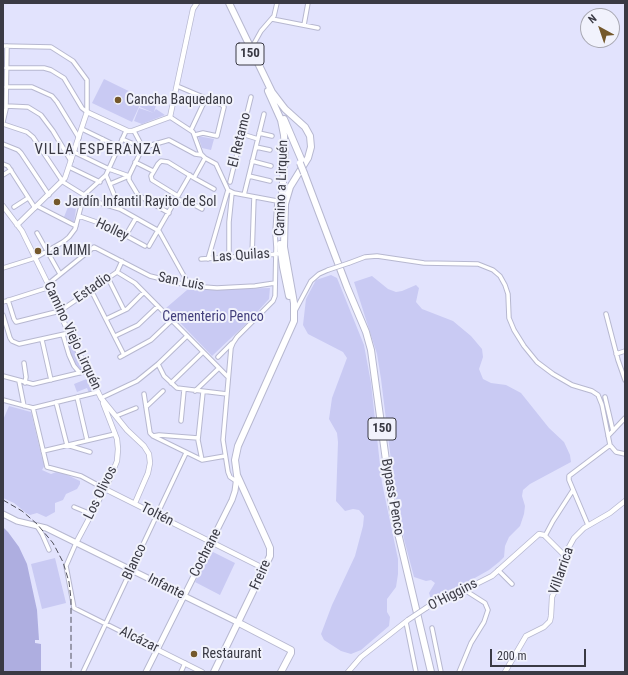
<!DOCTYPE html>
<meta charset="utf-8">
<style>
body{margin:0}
#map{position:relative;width:628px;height:675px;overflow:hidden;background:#e2e3fd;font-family:"Roboto Condensed",sans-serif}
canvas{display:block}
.frame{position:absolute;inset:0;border:4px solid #3a3a44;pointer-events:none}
.north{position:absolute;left:580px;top:8px;width:40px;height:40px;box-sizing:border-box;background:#f1f2fc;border:1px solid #a8a8b2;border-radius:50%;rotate:320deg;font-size:11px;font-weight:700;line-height:16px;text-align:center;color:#3a3a44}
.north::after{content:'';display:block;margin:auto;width:14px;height:18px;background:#74582b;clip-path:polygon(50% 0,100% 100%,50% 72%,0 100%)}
.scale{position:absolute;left:490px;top:649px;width:96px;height:18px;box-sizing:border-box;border:2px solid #3a3a44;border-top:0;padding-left:5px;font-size:12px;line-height:14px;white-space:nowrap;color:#3a3a44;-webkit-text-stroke:3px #f1f2fc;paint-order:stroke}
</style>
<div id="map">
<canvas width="628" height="675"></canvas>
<div class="frame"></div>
<div class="north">N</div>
<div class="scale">200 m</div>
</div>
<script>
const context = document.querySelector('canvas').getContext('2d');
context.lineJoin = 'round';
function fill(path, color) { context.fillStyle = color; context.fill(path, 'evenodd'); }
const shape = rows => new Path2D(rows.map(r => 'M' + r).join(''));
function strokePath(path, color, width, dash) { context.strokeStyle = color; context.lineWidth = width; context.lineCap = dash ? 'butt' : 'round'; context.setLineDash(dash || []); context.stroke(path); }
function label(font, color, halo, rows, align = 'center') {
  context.font = font + ' "Roboto Condensed",sans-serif'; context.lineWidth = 4; context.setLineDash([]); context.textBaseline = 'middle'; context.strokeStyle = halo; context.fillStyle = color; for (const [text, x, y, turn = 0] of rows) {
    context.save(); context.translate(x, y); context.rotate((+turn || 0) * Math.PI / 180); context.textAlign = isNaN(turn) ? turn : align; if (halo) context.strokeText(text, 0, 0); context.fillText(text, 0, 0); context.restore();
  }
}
fill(shape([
 [104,79,143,98,132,122,92,103],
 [143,100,156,105,154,112,156,109,165,115,142,124,134,121,139,108,154,113,140,107],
 [198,136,214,139,211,150,202,148],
 [68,207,76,209,74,222,64,217],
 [331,275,337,278,364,345,371,383,382,483,398,559,398,574,396,587,387,599,387,612,390,617,389,626,361,650,351,654,341,651,324,640,321,634,332,605,355,556,363,526,364,516,359,510,353,509,345,511,336,501,338,442,337,433,329,419,332,398,347,358,343,352,308,334,303,325,306,299,316,280],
 [372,276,388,289,396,292,402,291,416,285,419,288,416,302,422,309,453,321,471,336,482,349,483,357,479,369,483,379,491,383,506,385,521,393,549,428,564,442,570,455,571,462,530,484,523,490,522,496,525,506,524,514,520,526,509,537,505,546,504,557,499,562,489,570,457,588,431,599,429,593,435,583,431,580,426,581,414,577,405,543,397,509,381,379,377,354,354,282],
 [270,288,269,299,249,321,212,356,166,308,187,290],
 [67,335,85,371,75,373,64,336],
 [89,378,94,391,89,393,87,388,77,392,74,384],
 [9,406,31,412,42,458,45,465,42,470,51,474,59,471,80,481,80,484,77,489,66,494,63,500,55,503,55,512,46,517,37,513,30,515,26,513,14,503,3,498,3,420],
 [211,551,235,563,220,595,195,582],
 [55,558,66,603,42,609,31,564]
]), '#c9caf3');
fill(shape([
 [3,527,8,532,19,547,27,564,37,610,39,640,35,640,35,643,41,644,41,672,3,672]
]), '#aeaee0');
const minor = shape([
 [272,19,318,28],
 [304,25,308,3],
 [3,46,51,47,73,61,87,80,87,112,82,108,64,78,51,70,44,68,6,68],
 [251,49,261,31,274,16,277,3],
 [177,86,222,105,224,107,217,136,203,133,195,135],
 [6,87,32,87,52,96,57,102,79,138],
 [6,106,28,107,41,115,53,131,71,161],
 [170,117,193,132,201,154,205,158,216,164,228,190,234,193,277,201],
 [3,122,6,109,7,46],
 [3,124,27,132,33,137,63,182,84,195],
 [82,129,119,147],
 [191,130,206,98],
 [134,131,143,148],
 [259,133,272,136],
 [242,134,258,139],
 [122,139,143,148],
 [3,144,18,150,21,153,49,195],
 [256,147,270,150],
 [99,148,103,139],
 [74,152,109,169,129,176],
 [252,161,271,166],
 [135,162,153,171],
 [3,164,8,166,35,208],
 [69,167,100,182],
 [3,175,11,170],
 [106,175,120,209,159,231],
 [249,176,270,181],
 [194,178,205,158],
 [230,182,251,97],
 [110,184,129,176],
 [244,195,264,114],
 [178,196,152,180,151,176,158,164,161,161,168,162,194,178,214,189],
 [83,198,120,209],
 [176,199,191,203,202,209],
 [37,206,76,226],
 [14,207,28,198],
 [169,213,138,195,129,180,129,176,141,151,145,147,169,140,195,154,202,155],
 [79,216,108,226,145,246],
 [159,231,189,285],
 [37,233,60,274],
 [126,235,136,218],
 [149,246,190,175],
 [252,256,254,197],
 [229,258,229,222,232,193],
 [201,259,278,254],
 [208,259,228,190],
 [349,263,365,257,377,256,424,263,478,264,493,270,500,276,505,285,508,294,509,318,514,330,524,346,537,362,553,374,572,385,592,391,598,395,602,405,610,445,616,452,625,454],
 [3,268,35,258,63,242,69,237,75,229,84,195,106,175,126,131],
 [117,272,135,283,228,377],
 [108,278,124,310],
 [48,284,94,247,150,276,190,286,217,288,255,286,275,283],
 [91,290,124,355],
 [8,300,14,319,16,322,60,311,117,272,122,261],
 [3,302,50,287],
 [295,311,311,281,319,274,328,270],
 [606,314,618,360,625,380],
 [3,315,10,338,12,341,19,344,69,333],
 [106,319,127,309,144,292],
 [63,335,69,355,74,366,80,373],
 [115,336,138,325,158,306],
 [42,340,51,380],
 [616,354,625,351],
 [120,357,151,340,172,320],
 [218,357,232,343],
 [24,363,26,377,25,383],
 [158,364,164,376,177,388,227,394],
 [3,376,33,384,87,371],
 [19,381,24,406],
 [171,383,203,352],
 [195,391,219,368],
 [144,394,150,433,153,436,202,460,225,456],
 [77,397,87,440],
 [605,397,613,431],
 [101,398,137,381,158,364,187,336],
 [3,400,33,408,98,392],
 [56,402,67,445,90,452],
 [146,407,163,391],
 [33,408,47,467,81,476,105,489],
 [116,416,136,408],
 [181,421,184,390],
 [153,436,159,435,198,438],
 [608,436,625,418],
 [43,451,115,434],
 [202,460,198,440,203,392],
 [236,481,230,477,228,472,223,440,231,348,233,343,237,337,273,301,275,296,276,248,275,233,277,201],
 [74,507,91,514],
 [588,525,569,480,569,476,610,445],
 [37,526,42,534,49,550],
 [545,536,553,521,573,490],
 [76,543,66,566,74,608,158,650],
 [498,570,512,584],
 [406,622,416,672],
 [432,628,441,672],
 [83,672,186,453],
 [181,672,185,663],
 [459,672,471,643,484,622,488,610,485,603,463,589]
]);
const tertiary = shape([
 [3,206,22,231,48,284,66,327,101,398,127,430,144,446,149,454,150,463,148,473,135,503],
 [17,225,65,178,87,112,128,131,132,131,170,117,193,9,197,3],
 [105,489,265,569],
 [76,543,109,481,117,461,118,449,117,439,103,403],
 [426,608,441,598,468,588,492,576,539,534,544,535,567,558],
 [158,650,202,672],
 [348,672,361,657,408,620],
 [505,672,526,636,544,627,550,621,551,616,552,597,564,571,569,547,574,538,584,528,610,513,625,501]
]);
const secondary = shape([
 [3,514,17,521,46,528,239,623],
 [146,672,232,500,235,491,237,476]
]);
const primary = shape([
 [268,91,281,120,284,135,285,154,281,209],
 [284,119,302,161],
 [304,173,347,287,366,332,371,350,393,512,431,672],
 [280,244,283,267,289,296],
 [239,623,291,650,291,653,281,672],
 [214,672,270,556,270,548,267,541,237,475,235,460,238,446,294,321,294,303,284,247,285,204,290,187,308,158,311,147,310,136,305,127,285,109,272,92,229,3]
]);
strokePath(minor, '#b7b8d0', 5.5);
strokePath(tertiary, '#b7b8d0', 6);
strokePath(secondary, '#b7b8d0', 7);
strokePath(primary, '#b7b8d0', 8);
strokePath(minor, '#fff', 3.5);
strokePath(tertiary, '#fff', 4.5);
strokePath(secondary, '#fff', 5);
strokePath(primary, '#fff', 6);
strokePath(shape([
 [3,500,22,511,37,524,53,543,63,562,69,582,71,599,71,672]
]), '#51515d', 1, [6, 3]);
const minorBridge = shape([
 [328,270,349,263]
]);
const tertiaryBridge = shape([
 [408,620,426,608]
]);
const primaryBridge = shape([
 [300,163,304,173]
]);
strokePath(minorBridge, '#b7b8d0', 5.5, []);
strokePath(tertiaryBridge, '#b7b8d0', 6, []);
strokePath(primaryBridge, '#b7b8d0', 8, []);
strokePath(minorBridge, '#fff', 3.5);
strokePath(tertiaryBridge, '#fff', 4.5);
strokePath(primaryBridge, '#fff', 6);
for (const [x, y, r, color] of [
 [118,100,4,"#74582b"],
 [57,202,4,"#74582b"],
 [38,251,4,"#74582b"],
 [194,654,4,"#74582b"]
]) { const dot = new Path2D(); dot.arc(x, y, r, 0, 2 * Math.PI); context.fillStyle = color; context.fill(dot); strokePath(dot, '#f1f2fc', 1.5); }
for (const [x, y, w] of [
 [250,54,28],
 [382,429,28]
]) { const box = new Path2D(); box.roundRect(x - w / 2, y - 11, w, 22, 3); context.fillStyle = '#f1f2fc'; context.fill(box); strokePath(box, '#3a3a44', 1); }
label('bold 13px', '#3a3a44', null, [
 ["150",250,54],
 ["150",382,429]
]);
label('14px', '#3a3a44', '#f1f2fc', [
 ["Cancha Baquedano",126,100],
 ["Jardín Infantil Rayito de Sol",65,202],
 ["La MIMI",46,251],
 ["Restaurant",202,654]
], 'left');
label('14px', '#3a3a44', '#f1f2fc', [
 ["El Retamo",240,140,-76],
 ["Camino a Lirquén",282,188,-88],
 ["Holley",112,230,25],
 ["Las Quilas",241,256,-4],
 ["San Luis",181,282,11],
 ["Estadio",93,288,-35],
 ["Camino Viejo Lirquén",72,336,65],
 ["Los Olivos",101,493,-64],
 ["Bypass Penco",392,497,80],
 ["Toltén",157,515,27],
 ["Cochrane",206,553,-63],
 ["Blanco",135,562,-65],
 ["Villarrica",562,571,-71],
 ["Freire",261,575,-66],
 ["Infante",166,587,27],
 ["O'Higgins",453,595,-27],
 ["Alcázar",139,640,26]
]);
label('14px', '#433f7c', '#f1f2fc', [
 ["Cementerio Penco",213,317]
]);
context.letterSpacing = '1px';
label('15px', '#3a3a44', '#f1f2fc', [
 ["VILLA ESPERANZA",98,150]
]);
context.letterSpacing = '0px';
</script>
